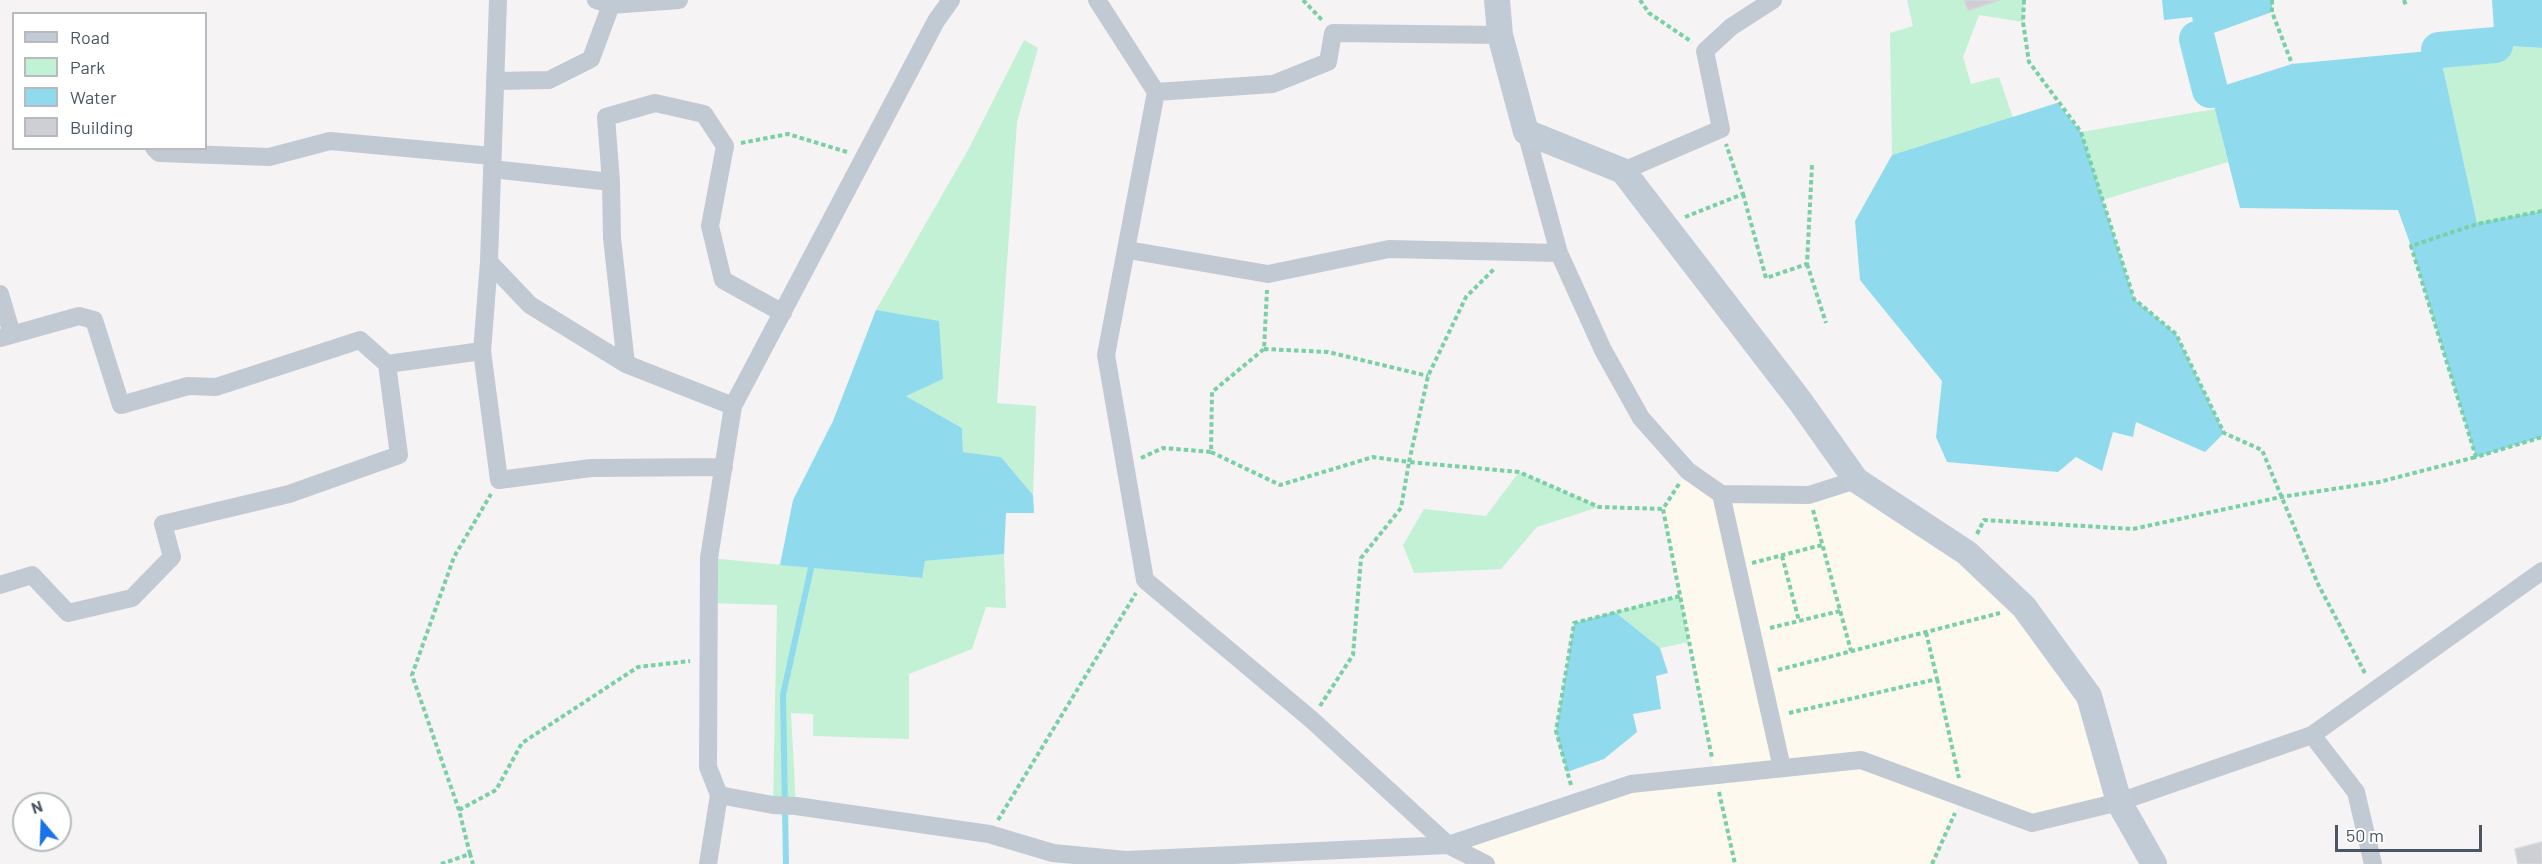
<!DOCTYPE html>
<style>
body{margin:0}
#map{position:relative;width:2542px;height:864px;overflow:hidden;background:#f5f3f3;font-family:Barlow,sans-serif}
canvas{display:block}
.legend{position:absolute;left:12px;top:12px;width:195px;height:138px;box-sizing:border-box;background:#fff;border:2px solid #b7bbc0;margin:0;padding:8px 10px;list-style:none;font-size:18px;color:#4a5661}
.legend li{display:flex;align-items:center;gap:12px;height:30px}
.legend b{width:30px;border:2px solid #b7bbc0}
.north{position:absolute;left:12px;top:792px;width:60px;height:60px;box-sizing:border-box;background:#fff;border:2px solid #b7bbc0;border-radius:50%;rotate:341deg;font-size:16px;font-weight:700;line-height:24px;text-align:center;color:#4a5661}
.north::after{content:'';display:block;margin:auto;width:21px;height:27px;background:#1a73e8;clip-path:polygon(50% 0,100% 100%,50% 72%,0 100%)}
.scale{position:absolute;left:2335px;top:825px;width:147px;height:27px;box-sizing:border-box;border:3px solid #4a5661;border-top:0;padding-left:8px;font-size:18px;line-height:21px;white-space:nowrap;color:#4a5661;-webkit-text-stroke:4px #fff;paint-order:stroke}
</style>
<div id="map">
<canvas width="2542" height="864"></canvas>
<ul class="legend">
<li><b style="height:8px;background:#c1cbd6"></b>Road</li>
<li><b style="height:16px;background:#c3f1d5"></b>Park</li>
<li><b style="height:16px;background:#90daee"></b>Water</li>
<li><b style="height:16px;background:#cdcfd5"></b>Building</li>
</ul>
<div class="north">N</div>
<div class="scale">50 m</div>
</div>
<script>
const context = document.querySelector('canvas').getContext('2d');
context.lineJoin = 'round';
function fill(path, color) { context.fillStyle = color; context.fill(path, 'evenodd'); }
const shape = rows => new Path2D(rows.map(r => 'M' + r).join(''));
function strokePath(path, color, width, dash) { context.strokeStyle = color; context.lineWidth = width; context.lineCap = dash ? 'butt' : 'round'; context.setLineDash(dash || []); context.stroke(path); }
fill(shape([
 [1688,471,1721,494,1809,495,1856,480,1967,553,2089,696,2119,802,2032,823,1963,797,1932,864,1486,864,1448,845,1631,784,1715,775,1663,509]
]), '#fdf9ef');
fill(shape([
 [1907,0,2024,0,2023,22,1979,15,1963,57,1971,84,1999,77,2013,118,1892,155,1890,33,1913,26],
 [1024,40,1038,48,1017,122,997,403,1036,406,1033,495,1001,457,963,452,962,428,906,396,876,310,968,150],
 [2495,45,2542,48,2542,211,2477,224,2439,50],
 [2215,109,2228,162,2102,200,2081,132],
 [1519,472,1599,507,1537,527,1501,569,1414,573,1403,545,1424,509,1486,516],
 [1004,554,1006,608,986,607,972,649,909,674,909,739,813,736,813,714,791,713,796,806,773,805,777,605,709,603,709,558,921,578,925,561],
 [1680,596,1689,642,1660,648,1615,612]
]), '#c3f1d5');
fill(shape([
 [2162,0,2272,0,2272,12,2197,39,2192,17,2164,20],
 [2492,0,2542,0,2542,48,2495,45],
 [2439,50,2477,223,2542,211,2542,437,2476,457,2411,246,2398,210,2240,208,2210,90,2292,64],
 [2057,103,2081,132,2134,299,2176,334,2224,433,2205,452,2136,422,2133,437,2113,432,2102,471,2076,457,2058,472,1947,462,1936,437,1942,381,1860,280,1855,221,1892,155],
 [876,310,939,321,943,379,906,396,962,428,963,452,1001,457,1033,495,1034,513,1006,513,1004,554,925,561,922,578,780,565,793,500,833,421],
 [1615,612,1660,648,1668,673,1656,676,1661,709,1633,714,1637,732,1604,759,1567,772,1556,731,1574,623]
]), '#90daee');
strokePath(shape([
 [786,864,783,695,811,568]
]), '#90daee', 6);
strokePath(shape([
 [2197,39,2210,90],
 [2439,50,2495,45]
]), '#90daee', 36);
const building = shape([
 [1964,0,2000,0,1968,11,1964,0],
 [2542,842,2542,864,2518,864,2515,849,2542,842]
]);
fill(building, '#cdcfd5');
strokePath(building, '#d7d9de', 1.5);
strokePath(shape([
 [1303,0,1323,21],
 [1640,0,1649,13,1692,42],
 [2024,0,2023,22,2029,62,2081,132,2134,299,2176,334,2224,433,2262,450,2318,584,2366,675],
 [2272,0,2272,12,2292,64],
 [2404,0,2406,6],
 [741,143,788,134,847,152],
 [1743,194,1766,278,1807,264,1812,165],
 [2542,211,2477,224,2411,246,2476,457,2542,437],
 [1685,217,1743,194,1726,144],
 [1807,264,1826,323],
 [1264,349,1328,352,1428,376],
 [1211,452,1280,485,1373,457,1409,462,1428,376,1466,297,1494,269],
 [1141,458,1163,448,1211,452,1212,392,1264,349,1267,290],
 [1679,484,1663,509,1712,758],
 [1813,510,1851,651],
 [1977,534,1984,520,2133,529,2281,497,2379,482,2476,457],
 [1782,556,1799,621],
 [1752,563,1822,545],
 [1770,628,1840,611],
 [1778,670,2000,613],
 [1937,679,1959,778],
 [1320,706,1353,655,1361,558,1401,508,1409,462,1519,472,1599,507,1663,509],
 [1789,713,1937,679,1926,632],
 [1571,785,1556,731,1574,623,1680,596],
 [1719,792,1735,864],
 [459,810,496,790,522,743,638,667,690,661],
 [998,820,1136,593],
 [470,854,459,810,412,675,454,557,491,494],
 [441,864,470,854,473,864],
 [1932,864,1955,813]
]), '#7ad0a6', 4, [4.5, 3]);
strokePath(shape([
 [498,0,489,262,482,351,499,480,591,468,724,467],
 [596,0,611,5,679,0],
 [1097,0,1156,92,1106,355,1145,580,1312,720,1448,845,1486,864],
 [495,81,549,80,591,59,611,5],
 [1156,92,1273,84,1328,62,1333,33,1500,35],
 [1526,132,1559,253,1603,350,1641,418,1688,471,1721,494,1809,495,1856,480],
 [154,148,159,153,269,157,330,141,492,156],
 [492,169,611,182,606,117,655,103,704,114,725,146,710,226,723,280,783,313],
 [1623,171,1721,129,1705,51,1731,27,1773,0],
 [611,182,612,238,626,364],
 [1128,250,1268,274,1389,249,1559,253],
 [489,262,530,305,626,364,733,406],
 [0,294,12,334],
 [0,338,79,316,94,320,121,405,188,386,216,387,360,340,387,364],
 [1721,494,1782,768],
 [0,585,32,575,68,613,132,598,172,557,163,524,289,494,399,455,387,364,482,351],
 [2312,735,2356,792,2373,864],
 [719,795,773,805,796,806,989,834,1053,853,1126,860,1448,845,1631,784,1861,760,2032,823,2119,802,2312,735,2542,571],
 [708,864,719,795,708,767,709,558,733,406,936,21,951,0]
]), '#c1cad2', 18);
strokePath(shape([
 [1497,0,1500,35,1526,132,1623,171,1800,401,1856,480,1967,553,2024,607,2089,696,2119,802,2154,864]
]), '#c1cbd6', 26);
</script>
